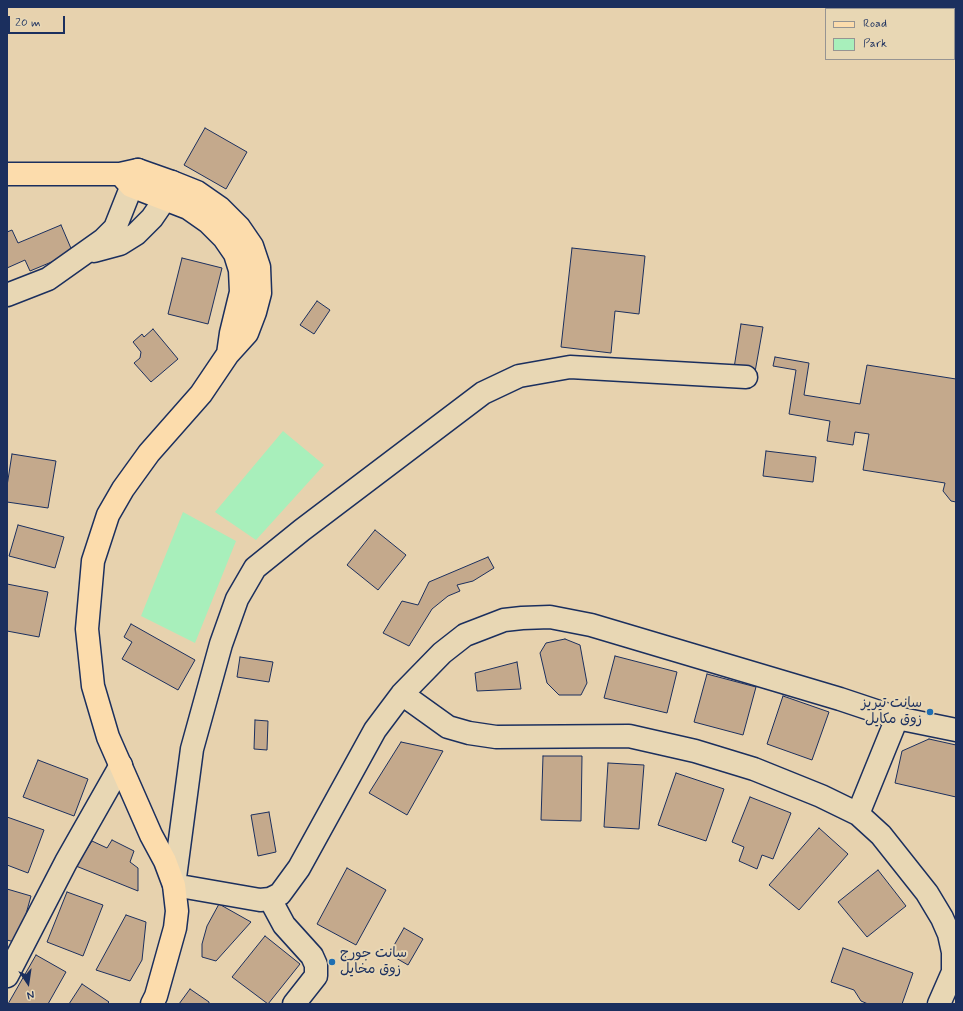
<!DOCTYPE html>
<meta charset="utf-8">
<style>
body{margin:0}
#map{position:relative;width:963px;height:1011px;overflow:hidden;background:#e7d2ae;font-family:Mynerve,sans-serif}
canvas{display:block}
.frame{position:absolute;inset:0;border:8px solid #1b2f5e;pointer-events:none}
.legend{position:absolute;left:825px;top:8px;width:130px;height:52px;box-sizing:border-box;background:#e8d7b4;border:1px solid #969492;margin:0;padding:5px 7px;list-style:none;font-size:12px;color:#1b2f5e}
.legend li{display:flex;align-items:center;gap:8px;height:20px}
.legend b{width:20px;border:1px solid #969492}
.north{position:absolute;left:8px;top:963px;width:40px;height:40px;-webkit-text-stroke:3px #e8d7b4;paint-order:stroke;rotate:167deg;font-size:11px;font-weight:700;line-height:16px;text-align:center;color:#1b2f5e}
.north::after{content:'';display:block;margin:auto;width:14px;height:18px;background:#1b2f5e;clip-path:polygon(50% 0,100% 100%,50% 72%,0 100%)}
.scale{position:absolute;left:8px;top:16px;width:57px;height:18px;box-sizing:border-box;border:2px solid #1b2f5e;border-top:0;padding-left:5px;font-size:12px;line-height:14px;white-space:nowrap;color:#1b2f5e;-webkit-text-stroke:3px #e8d7b4;paint-order:stroke}
</style>
<div id="map">
<canvas width="963" height="1011"></canvas>
<div class="frame"></div>
<ul class="legend">
<li><b style="height:5px;background:#fcdcac"></b>Road</li>
<li><b style="height:11px;background:#a8efbb"></b>Park</li>
</ul>
<div class="north">N</div>
<div class="scale">20 m</div>
</div>
<script>
const context = document.querySelector('canvas').getContext('2d');
context.lineJoin = 'round';
function fill(path, color) { context.fillStyle = color; context.fill(path, 'evenodd'); }
const shape = rows => new Path2D(rows.map(r => 'M' + r).join(''));
function strokePath(path, color, width, dash) { context.strokeStyle = color; context.lineWidth = width; context.lineCap = dash ? 'butt' : 'round'; context.setLineDash(dash || []); context.stroke(path); }
function label(font, color, halo, rows, align = 'center') {
  context.font = font + ' Mynerve,"Playpen Sans Arabic",sans-serif'; context.lineWidth = 4; context.setLineDash([]); context.textBaseline = 'middle'; context.strokeStyle = halo; context.fillStyle = color; for (const [text, x, y, turn = 0] of rows) {
    context.save(); context.translate(x, y); context.rotate((+turn || 0) * Math.PI / 180); context.textAlign = isNaN(turn) ? turn : align; if (halo) context.strokeText(text, 0, 0); context.fillText(text, 0, 0); context.restore();
  }
}
fill(shape([
 [283,431,324,465,256,540,215,512],
 [183,512,236,541,195,643,141,616]
]), '#a8efbb');
const building = shape([
 [205,128,247,152,226,189,184,165,205,128],
 [61,225,73,253,30,271,25,260,7,268,7,232,12,230,18,243,61,225],
 [572,248,645,256,639,314,615,311,611,353,561,347,572,248],
 [182,258,222,268,208,324,168,314,182,258],
 [317,301,330,310,314,334,300,325,317,301],
 [741,324,763,327,755,372,734,368,741,324],
 [153,329,178,359,151,382,134,363,140,358,141,352,133,342,142,334,144,337,153,329],
 [775,357,809,363,804,395,860,404,867,365,956,379,956,502,951,501,943,491,945,483,863,470,869,434,855,432,853,445,827,441,830,421,789,414,796,370,773,366,775,357],
 [766,451,816,457,813,482,763,476,766,451],
 [12,454,56,461,48,508,7,502,7,486,12,454],
 [18,525,64,537,55,568,9,556,18,525],
 [375,530,406,555,378,590,347,565,375,530],
 [488,557,494,568,473,581,457,585,460,591,448,596,432,609,409,646,383,633,402,601,418,605,429,582,488,557],
 [7,584,48,592,39,637,7,631,7,584],
 [131,624,195,660,178,690,122,659,132,642,124,637,131,624],
 [565,639,580,645,587,683,581,695,559,695,547,683,540,653,546,643,565,639],
 [615,656,677,672,667,713,604,698,615,656],
 [240,657,273,662,269,682,237,677,240,657],
 [517,662,521,689,477,691,475,673,517,662],
 [707,674,756,687,743,735,694,722,707,674],
 [783,696,829,712,812,760,767,744,783,696],
 [255,720,268,721,267,750,254,749,255,720],
 [929,739,956,745,956,797,895,783,902,751,929,739],
 [401,742,443,751,407,815,369,793,401,742],
 [543,756,582,756,581,821,541,820,543,756],
 [38,760,88,779,74,816,23,797,38,760],
 [608,763,644,765,639,829,604,827,608,763],
 [676,773,724,789,706,841,658,825,676,773],
 [750,797,791,813,773,859,762,855,757,869,739,861,744,847,732,842,750,797],
 [269,812,276,852,258,856,251,815,269,812],
 [7,817,44,830,28,873,7,865,7,817],
 [819,828,848,854,799,910,769,885,819,828],
 [112,840,134,851,130,862,138,868,138,891,76,866,92,841,107,848,112,840],
 [347,868,386,890,356,945,317,924,347,868],
 [878,870,906,906,867,937,838,902,878,870],
 [7,889,31,896,18,943,7,940,7,889],
 [67,892,103,905,83,956,47,942,67,892],
 [219,904,251,922,216,961,202,957,202,944,207,926,219,904],
 [126,915,146,922,142,960,130,981,96,970,126,915],
 [404,928,423,939,408,965,389,954,404,928],
 [265,936,300,964,268,1004,232,977,265,936],
 [843,948,913,973,902,1004,868,1004,861,1001,854,990,831,982,843,948],
 [36,955,66,972,48,1004,8,1004,36,955],
 [82,984,109,1002,107,1004,69,1004,82,984],
 [190,989,209,1002,209,1004,179,1004,190,989]
]);
fill(building, '#c4a98c');
strokePath(building, '#1b2f5e', 1);
const minor = shape([
 [94,251,120,244,136,234,152,218,165,199,172,182],
 [7,295,48,279,103,240,115,228,138,170],
 [746,377,570,367,519,376,483,393,302,530,255,568,237,599,221,644,192,749,174,885,260,900,270,899,280,894,299,868,375,730,402,694,442,653,465,635,504,620,522,618,550,617,591,625,840,699,897,718,956,730],
 [402,694,448,727,469,733,496,737,629,736,695,751,754,769,821,796,858,814,881,835,927,893,942,918,949,934,953,952,953,972,939,1004],
 [858,814,897,718],
 [270,899,284,925,312,956,316,965,316,976,294,1004],
 [7,976,66,862,121,765]
]);
const major = shape([
 [7,174,120,174,138,170,172,182,197,192,220,208,239,227,252,246,259,267,260,293,255,312,247,333,228,354,201,394,149,453,123,489,108,515,93,561,87,629,93,686,108,737,151,835,165,861,174,885,177,911,175,928,156,996,152,1004],
 [120,174,131,186,188,208,208,222,224,238,235,254,240,270,241,292,231,333,228,354]
]);
strokePath(minor, '#1b2f5e', 25);
strokePath(major, '#1b2f5e', 25);
strokePath(minor, '#e8d7b4', 22);
strokePath(major, '#fcdcac', 22);
for (const [x, y, r, color] of [
 [930,712,4,"#1f6fb2"],
 [332,962,4,"#1f6fb2"]
]) { const dot = new Path2D(); dot.arc(x, y, r, 0, 2 * Math.PI); context.fillStyle = color; context.fill(dot); strokePath(dot, '#e8d7b4', 1.5); }
label('14px', '#1b2f5e', '#e8d7b4', [
 ["سانت تيريز",922,704],
 ["زوق مكايل",922,720],
 ["سانت جورج",340,954,"left"],
 ["زوق مخايل",340,970,"left"]
], 'right');
</script>
